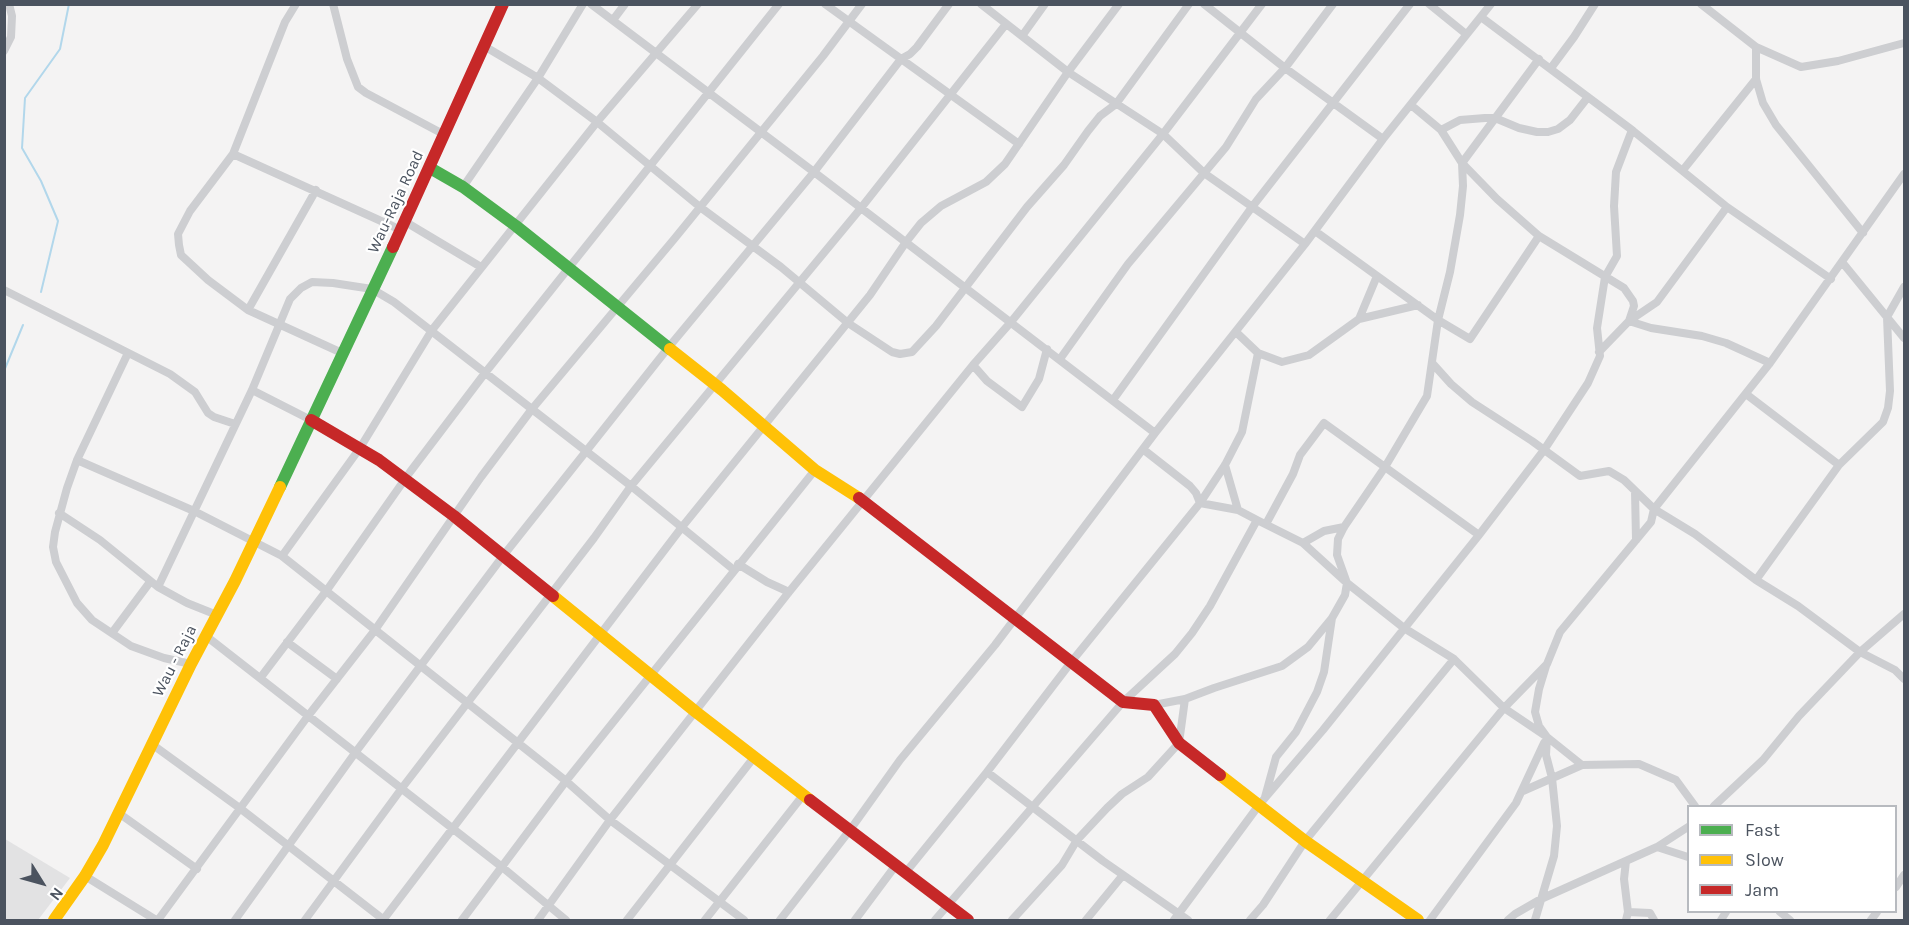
<!DOCTYPE html>
<style>
body{margin:0}
#map{position:relative;width:1909px;height:925px;overflow:hidden;background:#f4f3f3;font-family:Karla,sans-serif}
canvas{display:block}
.frame{position:absolute;inset:0;border:6px solid #4b535f;pointer-events:none}
.legend{position:absolute;left:1687px;top:805px;width:210px;height:108px;box-sizing:border-box;background:#fff;border:2px solid #b7babf;margin:0;padding:8px 10px;list-style:none;font-size:18px;color:#4b535f}
.legend li{display:flex;align-items:center;gap:12px;height:30px}
.legend b{width:30px;border:2px solid #b7babf}
.north{position:absolute;left:12px;top:853px;width:60px;height:60px;-webkit-text-stroke:4px #fff;paint-order:stroke;rotate:127deg;font-size:16px;font-weight:700;line-height:24px;text-align:center;color:#4b535f}
.north::after{content:'';display:block;margin:auto;width:21px;height:27px;background:#4b535f;clip-path:polygon(50% 0,100% 100%,50% 72%,0 100%)}
</style>
<div id="map">
<canvas width="1909" height="925"></canvas>
<div class="frame"></div>
<ul class="legend">
<li><b style="height:8px;background:#4caf50"></b>Fast</li>
<li><b style="height:8px;background:#ffc107"></b>Slow</li>
<li><b style="height:8px;background:#c62828"></b>Jam</li>
</ul>
<div class="north">N</div>
</div>
<script>
const context = document.querySelector('canvas').getContext('2d');
context.lineJoin = 'round';
function fill(path, color) { context.fillStyle = color; context.fill(path, 'evenodd'); }
const shape = rows => new Path2D(rows.map(r => 'M' + r).join(''));
function strokePath(path, color, width, dash) { context.strokeStyle = color; context.lineWidth = width; context.lineCap = dash ? 'butt' : 'round'; context.setLineDash(dash || []); context.stroke(path); }
function label(font, color, halo, rows, align = 'center') {
  context.font = font + ' Karla,sans-serif'; context.lineWidth = 4.5; context.setLineDash([]); context.textBaseline = 'middle'; context.strokeStyle = halo; context.fillStyle = color; for (const [text, x, y, turn = 0] of rows) {
    context.save(); context.translate(x, y); context.rotate((+turn || 0) * Math.PI / 180); context.textAlign = isNaN(turn) ? turn : align; if (halo) context.strokeText(text, 0, 0); context.fillText(text, 0, 0); context.restore();
  }
}
fill(shape([
 [5,839,70,878,38,920,5,920]
]), '#e2e2e3');
strokePath(shape([
 [41,292,58,221,41,181,22,148,25,98,60,49,69,4],
 [4,371,23,325]
]), '#b2d7eb', 2);
strokePath(shape([
 [296,4,285,22,233,154,190,211,178,234,179,245,181,255,208,280,248,310,342,353],
 [333,4,347,59,358,87,366,93,445,135],
 [591,4,814,172,1155,433],
 [825,4,1019,144],
 [981,4,1068,72,1163,134,1204,173,1305,244],
 [1204,4,1285,68,1383,139],
 [1429,4,1466,34],
 [1701,4,1756,47,1801,67,1838,61,1904,43],
 [1481,17,1632,130,1727,207,1831,279],
 [613,20,625,4],
 [1022,36,1045,4],
 [484,46,538,78,597,122,700,207,781,267,848,323,892,352,900,354,912,352,936,326,1027,207,1064,165,1088,131,1100,116,1116,104,1189,4],
 [1756,47,1756,79,1763,103,1776,125,1863,233],
 [4,51,11,37,12,16,9,4],
 [1539,59,1462,163,1497,199,1539,236],
 [1551,68,1574,37,1595,4],
 [1441,130,1460,120,1485,118,1495,118,1519,128,1537,132,1548,132,1558,129,1570,120,1588,97],
 [233,154,401,230],
 [1683,170,1756,79],
 [463,187,538,78,583,4],
 [404,221,481,267],
 [1315,231,1438,320,1470,339,1539,236,1624,288,1633,301,1634,306,1629,321],
 [1842,262,1904,338],
 [4,290,170,374,195,392,208,413,214,417,235,424],
 [248,310,316,190],
 [1359,319,1377,276],
 [1629,321,1651,328,1702,336,1726,343,1770,363],
 [1237,333,1258,353,1282,362,1309,355,1359,319,1418,305],
 [1599,352,1629,321,1657,302,1727,207],
 [128,353,77,460,67,488,55,532,53,547,56,562,77,603,92,620,131,646,164,658,191,664],
 [1060,359,1128,264,1226,147,1256,99,1285,68,1333,4],
 [1433,364,1451,384,1472,402,1532,441,1580,476,1609,471,1624,480,1654,509,1695,534,1756,580,1798,606,1860,652,1895,670,1904,679],
 [973,365,987,381,1022,407,1039,379,1047,349],
 [252,390,311,420],
 [1746,394,1839,465],
 [1113,400,1252,207,1410,4],
 [1144,450,1190,486,1196,493,1200,503],
 [77,460,194,511,282,556,566,781,610,820,744,920],
 [1225,465,1238,510],
 [1635,491,1636,540],
 [1200,503,1238,510,1257,520],
 [59,513,100,540,158,587,187,603,217,615],
 [1266,524,1293,474,1300,455,1324,423,1479,535],
 [1303,543,1324,531,1344,527],
 [282,556,360,448,432,330,597,122,698,4],
 [738,564,767,582,789,592],
 [1756,580,1839,465,1883,422,1888,408,1890,391,1887,317,1904,287],
 [158,587,252,390,290,299,301,288,312,282,333,283,372,289,394,302,631,486,734,570],
 [112,633,150,582],
 [206,636,502,867,566,920],
 [287,642,337,679],
 [261,677,327,590,410,472,485,373,779,4],
 [1154,705,1185,699,1214,688,1282,666,1308,647,1332,618,1345,595,1347,583,1337,555,1338,539,1344,527,1385,467,1427,396,1438,320,1450,272,1460,215,1463,186,1462,163,1441,130,1411,105],
 [153,745,241,809,384,920],
 [987,772,1103,861,1188,920],
 [1523,791,1582,765],
 [1265,797,1276,757,1296,732,1317,692,1324,672,1332,618],
 [1714,806,1763,760,1799,716,1860,652,1904,614],
 [120,814,197,869],
 [1657,847,1688,827],
 [1626,861,1624,879,1628,912,1626,920],
 [906,872,987,772,1072,661,1200,503,1225,465,1242,432,1258,353],
 [85,876,156,920],
 [1896,887,1904,875],
 [1628,912,1650,913,1654,920],
 [1780,912,1790,920],
 [158,920,308,716,375,630,481,477,532,409,675,238,823,56,862,4],
 [235,920,355,753,503,556,668,348,814,172,901,59,910,54,917,47,949,4],
 [305,920,402,788,594,538,631,486,861,208,1006,24],
 [383,920,682,527,870,295,906,242,921,223,941,206,986,182,1005,164,1068,72,1119,4],
 [462,920,566,781,815,470],
 [538,920,610,820,789,592,973,365,1011,322,1163,134,1262,4],
 [627,920,755,756],
 [705,920,804,794],
 [780,920,850,830,900,760,995,645,1155,433,1305,244,1383,139,1491,4],
 [855,920,896,865],
 [935,920,1123,702,1175,654,1192,633,1210,606,1257,520,1303,543,1347,583,1404,628,1454,659,1504,708,1547,737,1582,765,1639,764,1676,780,1695,806],
 [1012,920,1062,865,1077,840,1107,808,1122,794,1148,777,1179,743,1185,699],
 [1086,920,1123,875],
 [1174,920,1259,805,1323,730,1479,535,1544,450,1588,383,1600,356,1597,328,1605,277,1617,256,1614,206,1616,172,1632,130],
 [1250,920,1263,905,1305,841,1454,659],
 [1330,920,1504,708,1547,664,1560,632,1651,522,1654,509,1770,363,1904,174],
 [1430,920,1516,803,1544,743],
 [1508,920,1515,914,1541,899,1657,847,1688,857],
 [1535,920,1554,856,1557,826,1552,778,1546,755,1547,737,1539,726,1535,712,1539,689,1546,666],
 [1721,920,1726,912],
 [1871,920,1877,912]
]), '#cdced1', 8);
strokePath(shape([
 [430,168,463,187,516,226,670,349],
 [280,487,393,247]
]), '#4caf50', 12);
strokePath(shape([
 [670,349,722,390,815,470,859,498],
 [553,596,696,712,810,800],
 [1220,775,1305,841,1418,920],
 [54,920,85,876,103,845,191,664,235,581,280,487]
]), '#ffc107', 12);
strokePath(shape([
 [393,247,503,4],
 [311,420,379,460,454,516,553,596],
 [859,498,1123,702,1154,705,1179,743,1220,775],
 [810,800,968,920]
]), '#c62828', 12);
label('16px', '#4b535f', '#fff', [
 ["Wau-Raja Road",396,202,-65],
 ["Wau - Raja",175,661,-63]
]);
</script>
